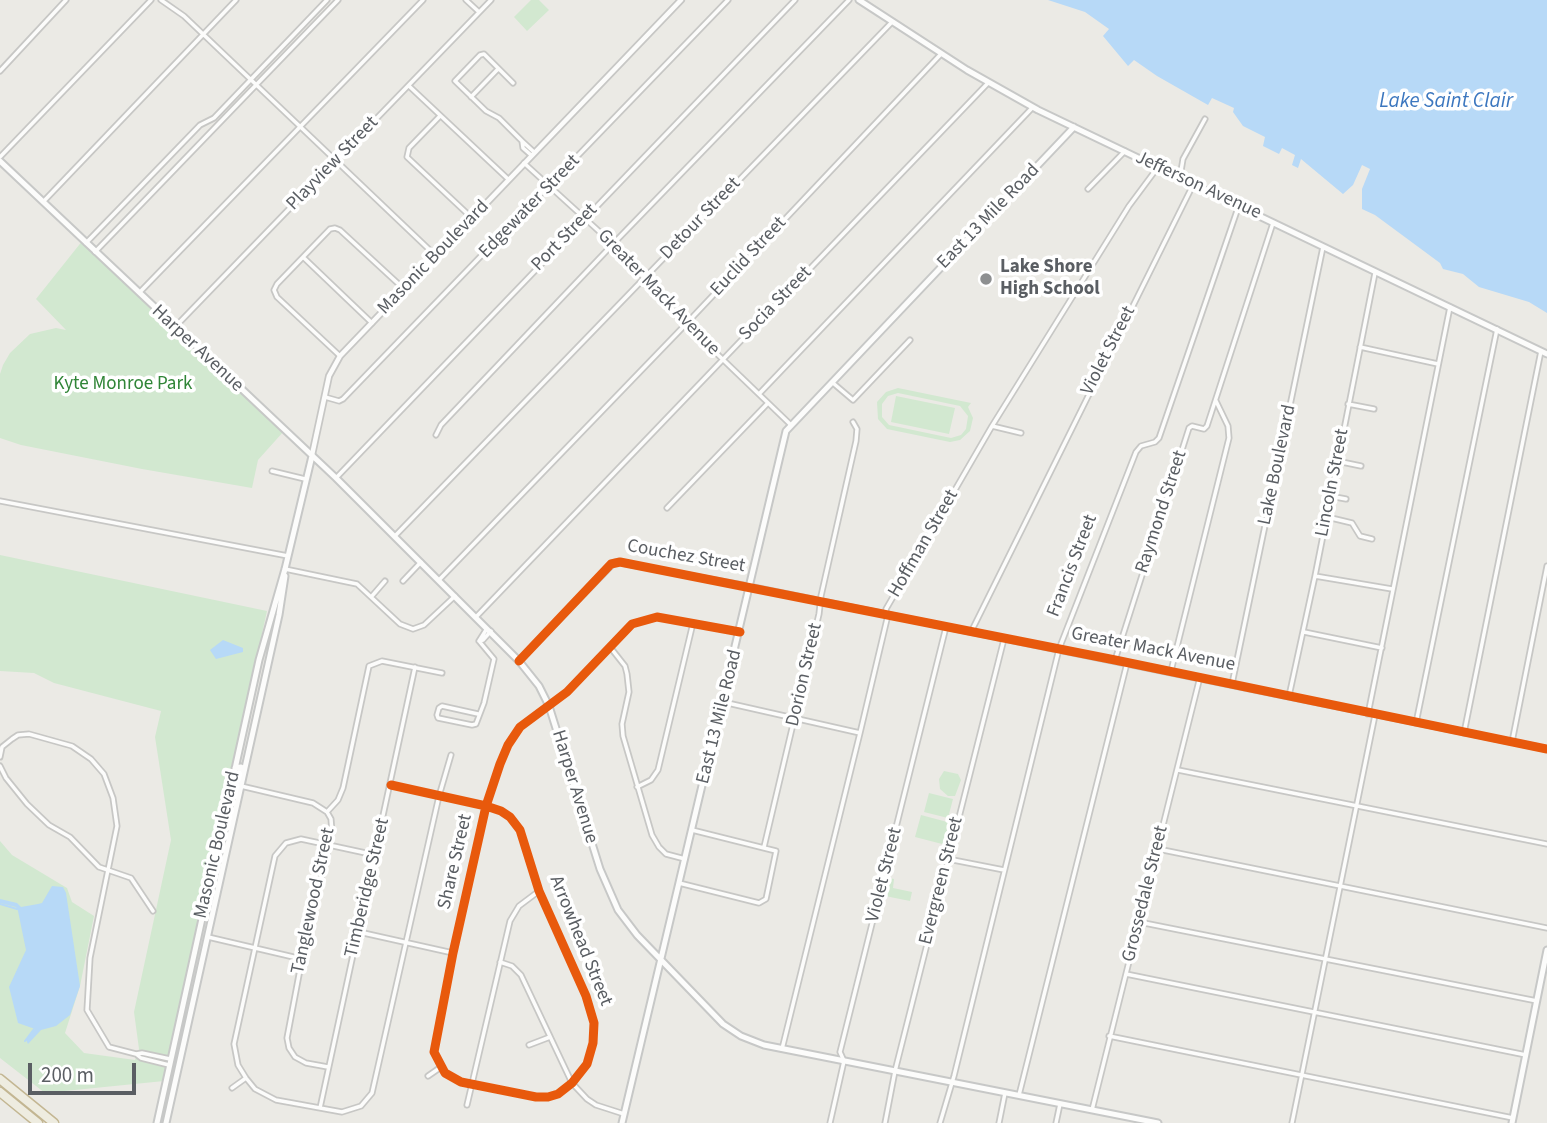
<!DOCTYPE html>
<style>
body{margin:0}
#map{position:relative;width:1547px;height:1123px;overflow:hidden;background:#ebeae5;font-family:"Source Sans 3",sans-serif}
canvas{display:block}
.scale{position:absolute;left:28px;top:1063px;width:108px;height:32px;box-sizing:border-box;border:4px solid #5a5e63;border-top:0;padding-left:9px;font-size:21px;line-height:24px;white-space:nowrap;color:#5a5e63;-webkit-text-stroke:5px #fff;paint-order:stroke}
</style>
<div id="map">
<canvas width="1547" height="1123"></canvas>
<div class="scale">200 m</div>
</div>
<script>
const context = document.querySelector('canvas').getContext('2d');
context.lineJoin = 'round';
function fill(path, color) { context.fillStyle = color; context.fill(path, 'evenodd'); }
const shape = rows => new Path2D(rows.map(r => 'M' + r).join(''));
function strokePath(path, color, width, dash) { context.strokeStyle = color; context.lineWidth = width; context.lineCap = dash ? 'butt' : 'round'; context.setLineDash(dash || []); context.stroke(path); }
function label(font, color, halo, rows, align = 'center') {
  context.font = font + ' "Source Sans 3",sans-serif'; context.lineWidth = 7; context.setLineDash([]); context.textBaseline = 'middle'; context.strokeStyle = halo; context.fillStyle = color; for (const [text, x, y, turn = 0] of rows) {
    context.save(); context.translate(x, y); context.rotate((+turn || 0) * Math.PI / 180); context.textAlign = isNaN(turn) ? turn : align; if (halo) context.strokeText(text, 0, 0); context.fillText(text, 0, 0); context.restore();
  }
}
fill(shape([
 [531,0,539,0,549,10,527,31,514,17],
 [83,240,284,431,258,460,252,488,142,469,21,445,0,438,0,374,3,365,10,353,30,334,56,328,66,330,36,299],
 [898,388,971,403,968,407,973,418,970,431,960,440,950,442,887,429,878,419,877,402,886,392],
 [898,393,960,406,968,416,966,429,961,435,951,438,889,425,882,417,882,404,888,396],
 [896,396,955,408,949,434,891,422],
 [0,555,267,611,164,1081,45,1093,0,1058,0,841,12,855,67,888,72,902,94,916,80,986,65,1033,84,1053,135,1060,139,1049,134,1012,171,840,155,737,161,711,54,683,34,673,0,671],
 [944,771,958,774,961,780,955,796,948,796,940,789,939,779],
 [929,793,953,799,948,818,924,812],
 [921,815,951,823,946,845,915,837],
 [889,878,894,879,893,888,912,892,910,901,885,896]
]), '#d2e8d0');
fill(shape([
 [1048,0,1547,0,1547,313,1529,302,1479,287,1463,274,1443,269,1440,263,1375,215,1362,209,1362,189,1370,169,1362,165,1353,185,1343,194,1301,159,1298,168,1292,165,1295,155,1282,148,1279,154,1263,146,1265,137,1243,126,1233,112,1234,108,1212,98,1208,105,1157,76,1134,60,1128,66,1103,36,1109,29,1085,12],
 [223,640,243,648,243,652,216,659,210,650],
 [52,886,63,887,66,893,80,986,70,1015,56,1026,41,1030,28,1044,26,1040,35,1029,18,1023,9,987,26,950,18,911,16,907,0,903,0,899,17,903,21,907,38,904,42,903]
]), '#b7d9f7');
strokePath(shape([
 [0,904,17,909],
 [25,1041,34,1029]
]), '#b7d9f7', 2);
const minor = shape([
 [161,0,184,16,436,256],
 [466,0,479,12],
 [0,71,66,0],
 [513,83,484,54,480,55,455,81,486,111,499,118,522,141],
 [409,86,508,179],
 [471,97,498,69],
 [440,116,409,148,407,157,473,219],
 [531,155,523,148,522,141,534,152],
 [0,157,151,0],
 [524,163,613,244,686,324,791,425],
 [1180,177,1183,159,1205,119],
 [1088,189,1125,151],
 [43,202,236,0],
 [86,243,200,125,214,118,327,0],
 [95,252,338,0],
 [304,258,372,323],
 [140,292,423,0],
 [176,326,491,0],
 [1360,347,1438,364],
 [340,356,277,297,274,290,277,284,330,229,335,228,340,230,404,289],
 [833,383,853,400,910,340],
 [759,394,1033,107],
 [325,397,339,401,343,399,728,0],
 [1348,404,1374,409],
 [992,426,1021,433],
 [436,435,441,425,613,244,849,0],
 [1337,461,1361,466],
 [272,471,305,479],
 [336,478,795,0],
 [1330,496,1346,499],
 [0,501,288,556],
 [667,508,768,403],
 [1327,517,1352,523,1360,536,1372,539],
 [395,536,891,23],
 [285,569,357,584,400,624,413,629,424,625,455,596],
 [1315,576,1392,589],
 [439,580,686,324,941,54],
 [403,581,421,562],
 [372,596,385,581],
 [476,617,988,83],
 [486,630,479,641,483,640,491,631],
 [971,632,1193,185],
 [1304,632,1382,648],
 [610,647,625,666,627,674,629,692,622,724,623,736,652,835,659,847,666,854,685,859],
 [1115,660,1189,428,1192,426,1204,429,1207,426,1273,223],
 [519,661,615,562,749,586],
 [1171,671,1229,438,1228,426,1216,401],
 [1232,684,1323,247],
 [1289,696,1315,576,1375,273],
 [723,702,860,733],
 [478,714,442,706,439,708,437,715,438,718,472,725,476,724,484,703,494,659,479,641],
 [1368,714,1450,307],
 [1416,723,1497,329],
 [1464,733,1541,351],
 [1512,742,1547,566],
 [0,757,2,747,12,739,18,735,29,734,72,746,91,759,104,774,113,798,117,826,90,958,87,1010,109,1047,136,1054],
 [0,766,6,778,27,804,49,825,70,837,99,867,131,878,153,911],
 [1178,770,1547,844],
 [391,785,486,806,501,811,510,817,520,830,539,891,586,996,594,1023,593,1043,587,1064,572,1083,558,1094,548,1097,536,1097,461,1082,445,1073,434,1052,453,953,486,806,500,764,508,745,520,727,567,692,632,624,657,617,739,632],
 [241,786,313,803,327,812,331,819,332,833,302,959,287,1038,289,1048,295,1057,306,1063,328,1067],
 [637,787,651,780,658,770,693,623],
 [327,812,338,800,343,788,369,666,382,661,442,673],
 [764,847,819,614,821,596,856,441,857,429,853,422],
 [1158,849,1547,928],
 [375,855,301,839,286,843,275,856,234,1044,238,1065,246,1078,255,1089,276,1100,342,1112,361,1106,372,1093,439,796,451,755],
 [948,859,1004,870],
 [679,883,759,903,766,899,776,851,692,830],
 [1139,922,1537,1001],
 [359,932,453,953],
 [208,937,302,959],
 [500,962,512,966,521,975,572,1083,587,1099,596,1105,624,1114],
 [1126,974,1526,1055],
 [1109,1036,1513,1118],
 [529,1045,550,1037],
 [782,1049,860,733,887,619,886,609,992,426,1129,206,1158,167],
 [169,1065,141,1058,136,1054,142,1053,170,1059],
 [428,1076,441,1067],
 [232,1088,246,1078],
 [1019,1095,1127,663],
 [467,1105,510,921,519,906,539,891],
 [320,1108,415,667],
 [1092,1110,1200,677],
 [830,1123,844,1061,840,1052,946,627],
 [885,1123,895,1071,1004,639],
 [940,1123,954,1076,1059,649,1136,452,1141,446,1155,442,1159,438,1239,205],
 [999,1123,1005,1093],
 [1056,1123,1060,1104],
 [1292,1123,1375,715]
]);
const tertiary = shape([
 [312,455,329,376,340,356,681,0],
 [751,587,1547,749]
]);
const secondary = shape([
 [859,0,967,70,1038,110,1547,354],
 [0,161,336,478,519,661,539,686,549,706,600,869,618,910,637,935,723,1024,741,1036,764,1045,1158,1123],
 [235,768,241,767,238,782,241,785],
 [157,1123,259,660,285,569,312,456],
 [166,1123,279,615,285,576],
 [622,1123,786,431,1074,127],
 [1512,1123,1547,950]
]);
const motorway = shape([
 [0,1079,54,1123],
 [0,1092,38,1123]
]);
strokePath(minor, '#c7c7c5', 7);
strokePath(tertiary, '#c7c7c5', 8);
strokePath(secondary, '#c7c8c7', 9);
strokePath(motorway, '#c3b692', 11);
strokePath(minor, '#fcfcfb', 3.5);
strokePath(tertiary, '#fcfcfb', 4.5);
strokePath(secondary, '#fcfcfb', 5);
strokePath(motorway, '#eeece0', 8);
strokePath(shape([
 [519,661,611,564,620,562,1115,660,1547,749],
 [391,785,486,806,501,811,510,817,520,830,539,891,586,996,594,1023,593,1043,587,1064,572,1083,558,1094,548,1097,536,1097,461,1082,445,1073,434,1052,453,953,486,806,500,764,508,745,520,727,567,692,632,624,657,617,740,632]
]), '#e8590c', 9);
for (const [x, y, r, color] of [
 [986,279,7,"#8d8f90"]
]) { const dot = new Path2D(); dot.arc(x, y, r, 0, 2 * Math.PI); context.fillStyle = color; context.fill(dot); strokePath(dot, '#fff', 2.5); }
label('19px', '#5a5e63', '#fff', [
 ["Playview Street",333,164,-46],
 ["Jefferson Avenue",1198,186,25],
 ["Edgewater Street",530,207,-46],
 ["East 13 Mile Road",989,217,-46],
 ["Detour Street",701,219,-46],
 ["Port Street",565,238,-46],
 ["Euclid Street",749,257,-47],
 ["Masonic Boulevard",434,258,-46],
 ["Greater Mack Avenue",658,293,46],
 ["Socia Street",776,304,-46],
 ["Harper Avenue",197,349,43],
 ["Violet Street",1109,351,-63],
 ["Lake Boulevard",1278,465,-78],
 ["Lincoln Street",1333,483,-79],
 ["Raymond Street",1162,512,-72],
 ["Hoffman Street",924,544,-60],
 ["Couchez Street",686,557,10],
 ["Francis Street",1073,566,-69],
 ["Greater Mack Avenue",1153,650,11],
 ["Dorion Street",805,675,-77],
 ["East 13 Mile Road",720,717,-76],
 ["Harper Avenue",574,787,73],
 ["Masonic Boulevard",218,845,-77],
 ["Share Street",456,862,-77],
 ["Violet Street",885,875,-76],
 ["Evergreen Street",942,881,-76],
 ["Timberidge Street",368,888,-77],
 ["Grossedale Street",1146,894,-76],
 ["Tanglewood Street",314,901,-78],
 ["Arrowhead Street",580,941,68]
]);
label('bold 19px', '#5a5e63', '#fff', [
 ["Lake Shore",1000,268],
 ["High School",1000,290]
], 'left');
label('19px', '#308537', '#fff', [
 ["Kyte Monroe Park",123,385]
]);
label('italic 21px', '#3c77bf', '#fff', [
 ["Lake Saint Clair",1446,102]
]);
</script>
